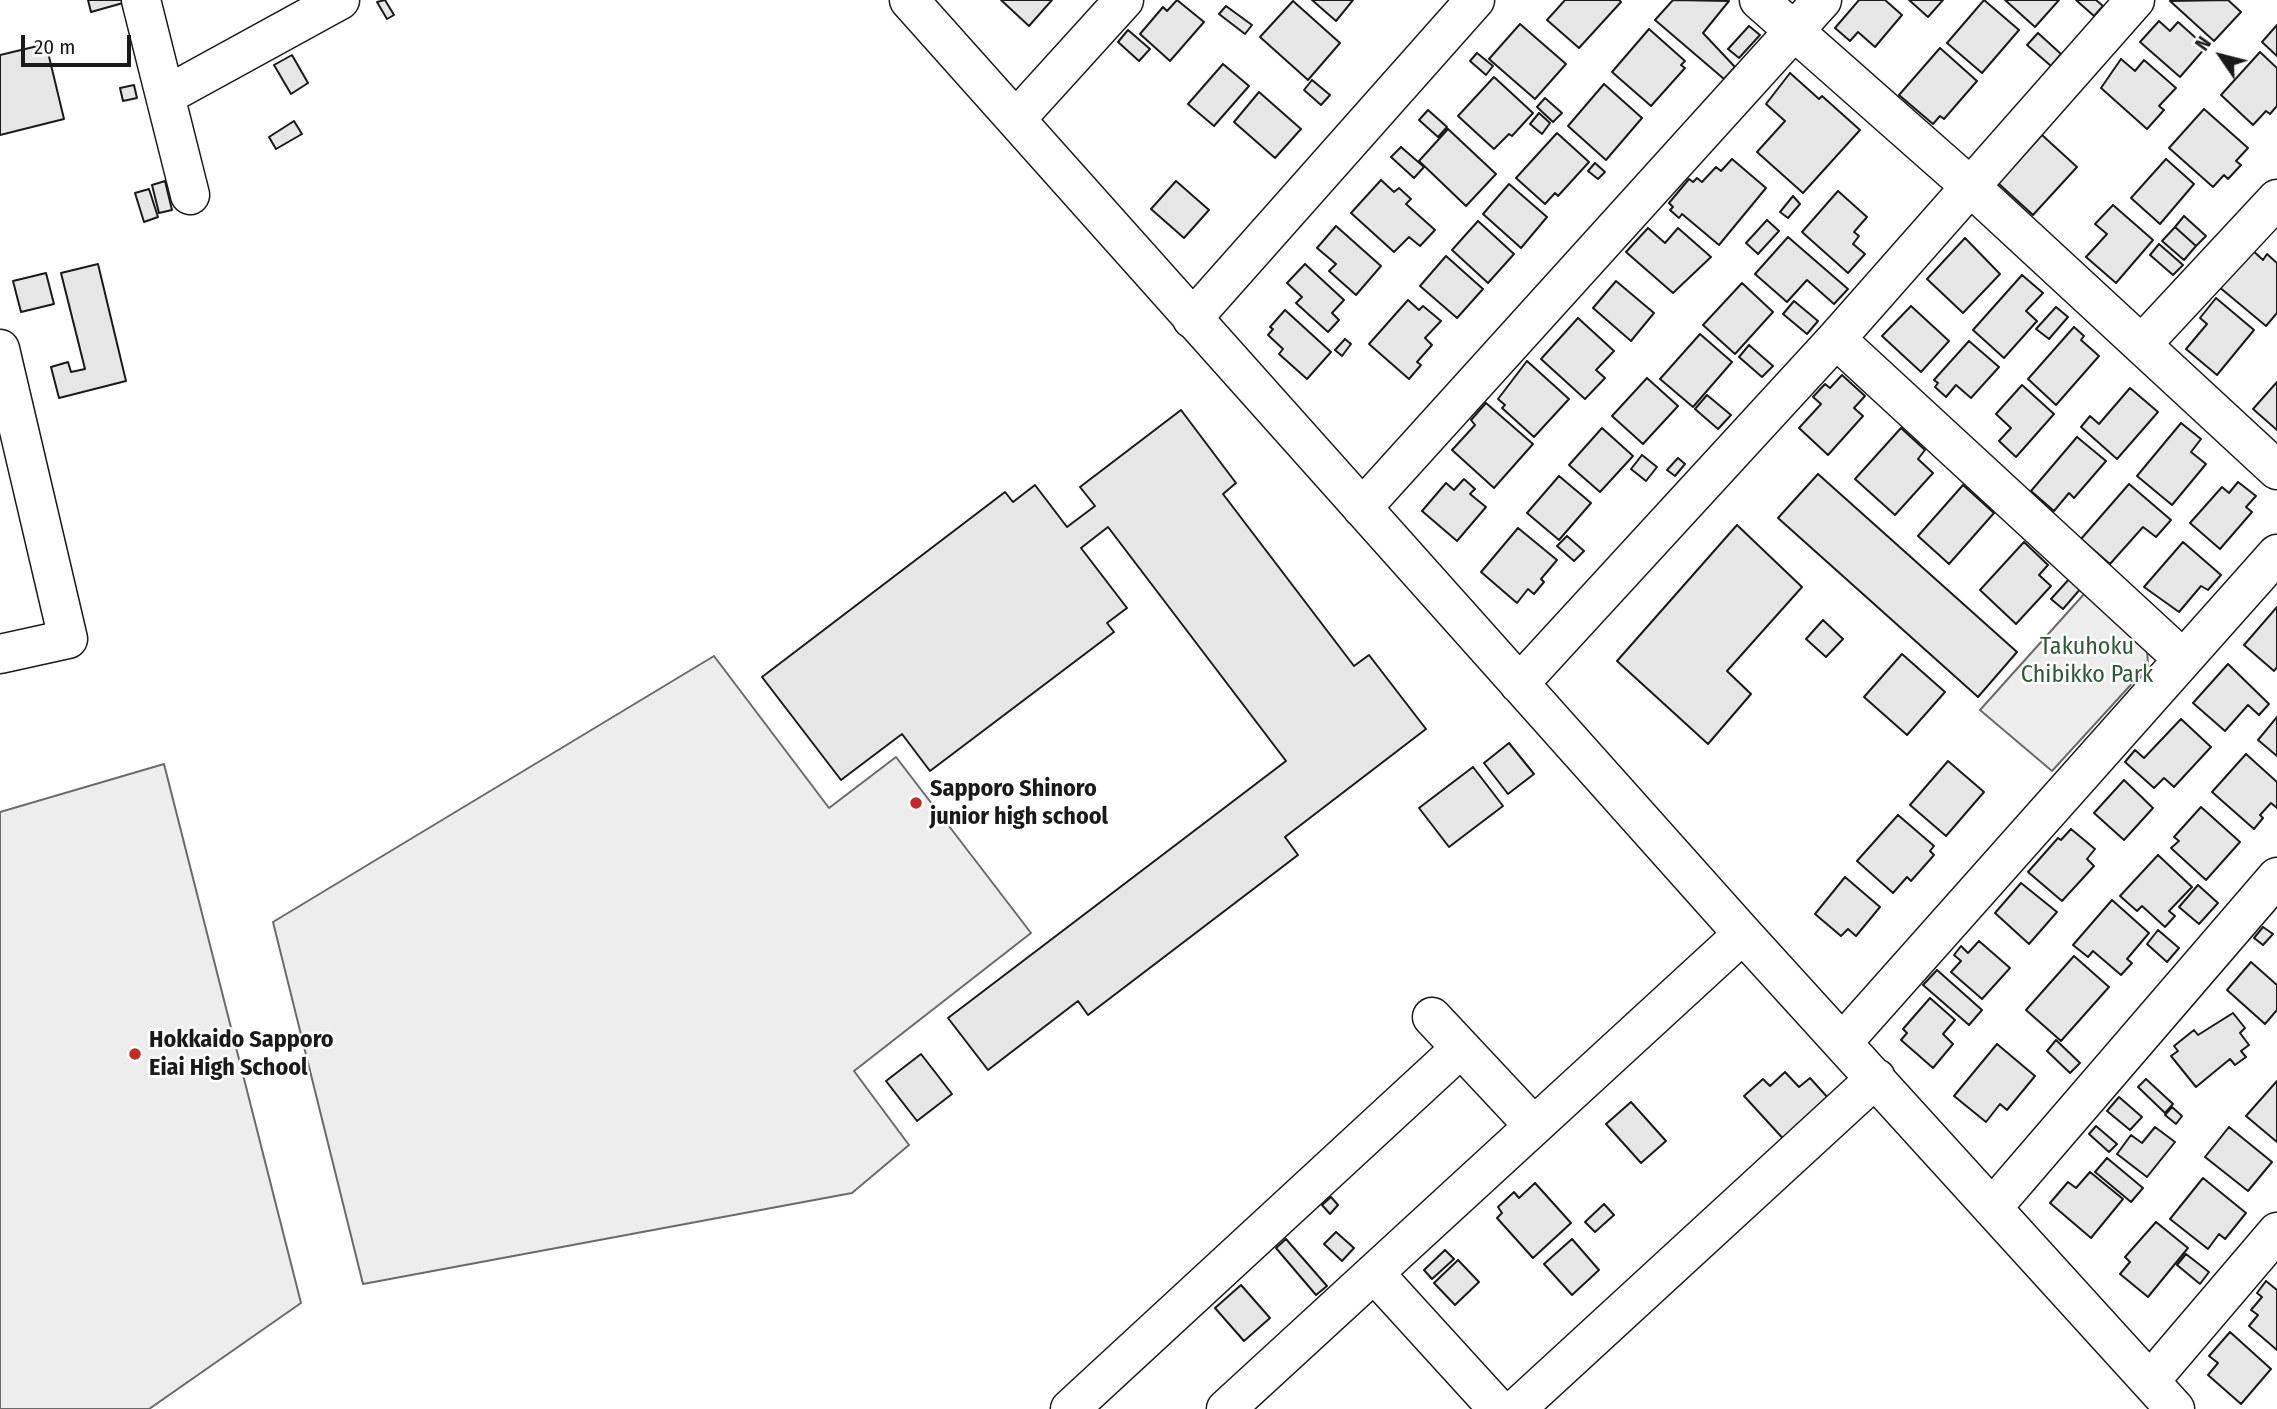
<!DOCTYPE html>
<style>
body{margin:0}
#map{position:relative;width:2277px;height:1409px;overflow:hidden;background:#fff;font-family:"Fira Sans Condensed",sans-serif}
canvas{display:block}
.north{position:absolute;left:2186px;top:21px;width:70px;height:70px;-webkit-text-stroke:5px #fff;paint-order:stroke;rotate:305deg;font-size:19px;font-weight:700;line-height:28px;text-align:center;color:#1a1a1a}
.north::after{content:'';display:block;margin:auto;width:24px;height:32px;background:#1a1a1a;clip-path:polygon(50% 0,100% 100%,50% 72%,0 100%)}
.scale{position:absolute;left:21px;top:35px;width:110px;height:32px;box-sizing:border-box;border:4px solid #1a1a1a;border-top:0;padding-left:9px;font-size:21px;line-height:24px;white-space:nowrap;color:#1a1a1a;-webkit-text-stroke:5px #fff;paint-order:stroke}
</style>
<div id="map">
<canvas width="2277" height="1409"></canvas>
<div class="north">N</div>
<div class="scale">20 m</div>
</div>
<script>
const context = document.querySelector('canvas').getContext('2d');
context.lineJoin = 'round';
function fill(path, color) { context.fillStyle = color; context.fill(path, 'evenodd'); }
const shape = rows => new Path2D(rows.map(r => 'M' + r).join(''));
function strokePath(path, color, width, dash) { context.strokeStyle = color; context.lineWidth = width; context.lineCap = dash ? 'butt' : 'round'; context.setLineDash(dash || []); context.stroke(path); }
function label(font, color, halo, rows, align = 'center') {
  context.font = font + ' "Fira Sans Condensed",sans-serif'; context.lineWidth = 5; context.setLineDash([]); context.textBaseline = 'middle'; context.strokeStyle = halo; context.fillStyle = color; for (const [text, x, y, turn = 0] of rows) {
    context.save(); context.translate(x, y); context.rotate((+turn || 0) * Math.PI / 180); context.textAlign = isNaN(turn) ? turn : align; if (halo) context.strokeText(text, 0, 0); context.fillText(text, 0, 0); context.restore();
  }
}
const green = shape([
 [2085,593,2147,648,2148,666,2052,771,1980,710,2085,593],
 [714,656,829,808,896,757,1031,933,854,1071,909,1145,852,1193,363,1284,273,922,714,656],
 [164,764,301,1303,149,1409,0,1409,0,812,164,764]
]);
fill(green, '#ededed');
strokePath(green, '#6a6a6a', 2);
const building = shape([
 [88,0,122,0,123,3,91,12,88,0],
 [385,0,394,15,387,19,377,2,385,0],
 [1001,0,1052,0,1029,26,1001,0],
 [1177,0,1204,22,1170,61,1140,34,1163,7,1167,11,1177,0],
 [1312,0,1353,0,1336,21,1312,0],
 [1565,0,1619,0,1621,2,1579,48,1547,20,1565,0],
 [1673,0,1729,1,1703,33,1735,67,1724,79,1655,20,1673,0],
 [1859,0,1885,0,1902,15,1875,47,1858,32,1850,41,1835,28,1859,0],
 [1909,0,1943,0,1928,17,1909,0],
 [1984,0,2019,30,1982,73,1947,43,1984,0],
 [2005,0,2059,0,2035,27,2005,0],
 [2076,0,2096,0,2103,6,2094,16,2076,0],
 [2228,0,2241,12,2214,41,2170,1,2228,0],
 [1293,1,1340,43,1308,80,1260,37,1293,1],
 [1226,6,1252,25,1245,34,1219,14,1226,6],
 [2159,21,2170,31,2178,22,2206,47,2180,77,2140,42,2159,21],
 [1520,24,1566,64,1535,99,1489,59,1520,24],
 [2277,25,2277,56,2262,42,2277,25],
 [1749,26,1760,35,1739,58,1728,49,1749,26],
 [1649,29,1685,61,1681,65,1685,68,1651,106,1612,72,1649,29],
 [1128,30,1150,49,1139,61,1118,42,1128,30],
 [2038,33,2061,54,2051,66,2027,45,2038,33],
 [46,44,64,119,0,135,0,55,46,44],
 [1940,48,1977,81,1944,119,1940,116,1933,124,1899,95,1940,48],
 [2260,52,2277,68,2277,106,2270,114,2266,111,2253,125,2221,95,2260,52],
 [1477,53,1493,66,1486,75,1470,61,1477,53],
 [292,55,308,83,291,94,274,65,292,55],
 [2121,59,2135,71,2144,60,2176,88,2159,106,2164,110,2147,129,2101,88,2121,59],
 [1223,64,1249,86,1214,126,1188,104,1223,64],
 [1790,73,1819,99,1822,96,1860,130,1803,193,1757,152,1785,121,1766,104,1790,73],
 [1494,77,1533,113,1512,136,1509,134,1494,149,1458,116,1494,77],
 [1312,80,1330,95,1321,105,1304,90,1312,80],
 [1604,84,1642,118,1606,160,1568,126,1604,84],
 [134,85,137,98,123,101,120,88,134,85],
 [1259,92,1301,129,1275,158,1234,122,1259,92],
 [1545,98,1562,113,1553,122,1537,107,1545,98],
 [2204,109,2248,148,2236,161,2241,165,2228,179,2224,175,2213,187,2169,148,2204,109],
 [1428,110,1447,127,1438,137,1419,120,1428,110],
 [1539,113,1550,123,1542,134,1530,124,1539,113],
 [294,121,302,134,276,149,269,137,294,121],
 [1448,129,1496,174,1466,206,1419,161,1448,129],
 [1557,133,1589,162,1558,196,1555,193,1545,204,1516,178,1557,133],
 [2042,135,2077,167,2033,215,1998,183,2042,135],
 [1401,147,1424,167,1414,178,1391,157,1401,147],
 [1732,159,1766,188,1719,245,1682,214,1679,218,1670,210,1673,207,1669,203,1689,179,1693,182,1697,178,1702,182,1716,167,1721,171,1732,159],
 [2166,159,2194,184,2160,224,2131,198,2166,159],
 [1595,163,1605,172,1598,179,1588,171,1595,163],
 [1381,180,1394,192,1399,188,1411,199,1406,204,1435,230,1420,246,1409,237,1394,252,1351,213,1381,180],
 [165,181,172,210,159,213,152,185,165,181],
 [1176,181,1209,210,1184,238,1151,209,1176,181],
 [1509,184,1547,217,1521,248,1483,214,1509,184],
 [149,189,158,217,144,222,135,193,149,189],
 [1838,191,1867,217,1854,232,1859,236,1853,244,1865,254,1848,273,1802,232,1838,191],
 [1793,196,1800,204,1788,218,1780,212,1793,196],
 [2113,205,2153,240,2116,283,2086,257,2107,234,2095,224,2113,205],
 [2184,216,2206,236,2196,246,2175,227,2184,216],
 [1767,220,1779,231,1758,254,1746,243,1767,220],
 [1478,221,1514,254,1488,283,1452,250,1478,221],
 [1336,226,1381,266,1356,295,1329,271,1336,264,1317,248,1336,226],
 [2175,227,2196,246,2184,260,2162,241,2175,227],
 [1648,228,1665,243,1678,228,1711,257,1673,293,1626,252,1648,228],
 [1788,237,1848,289,1834,304,1807,280,1787,302,1755,274,1788,237],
 [1965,238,2000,274,1963,313,1927,279,1965,238],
 [2159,244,2183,265,2173,275,2150,255,2159,244],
 [2250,248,2263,260,2267,254,2277,263,2277,313,2266,326,2218,286,2250,248],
 [1446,256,1483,289,1457,318,1420,286,1446,256],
 [98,264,126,381,59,398,51,367,68,362,71,372,85,369,61,273,98,264],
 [1305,264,1344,300,1332,313,1339,320,1328,332,1296,303,1302,297,1287,283,1305,264],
 [46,273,54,304,21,312,13,281,46,273],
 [2022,275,2043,293,2026,311,2037,321,2004,358,1973,330,2022,275],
 [1616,281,1654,313,1631,341,1593,308,1616,281],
 [1742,283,1773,312,1735,354,1703,325,1742,283],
 [2216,298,2254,330,2217,375,2186,349,2207,324,2200,318,2216,298],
 [1408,300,1419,310,1423,306,1441,321,1425,338,1432,345,1417,362,1421,365,1409,379,1369,344,1408,300],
 [1794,301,1818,321,1807,334,1783,314,1794,301],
 [1911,306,1949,341,1921,372,1882,336,1911,306],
 [2056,307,2068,317,2049,339,2036,329,2056,307],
 [1285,310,1331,352,1307,379,1279,354,1283,349,1268,335,1273,329,1270,327,1285,310],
 [1578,318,1614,351,1596,370,1605,378,1585,399,1541,359,1578,318],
 [2074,327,2084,336,2081,340,2099,356,2056,405,2028,379,2074,327],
 [1700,334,1732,362,1693,407,1660,379,1700,334],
 [1345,339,1351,344,1342,356,1335,350,1345,339],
 [1969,341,1999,367,1971,398,1956,385,1946,397,1935,387,1938,383,1934,380,1969,341],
 [1749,345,1773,366,1762,377,1739,357,1749,345],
 [1527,361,1569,399,1534,437,1502,408,1505,405,1498,399,1527,361],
 [1842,375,1865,396,1854,408,1863,416,1828,455,1799,428,1821,404,1813,397,1825,384,1830,388,1842,375],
 [1647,378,1678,406,1643,444,1612,416,1647,378],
 [2277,382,2277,430,2253,409,2277,382],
 [2022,385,2054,414,2016,457,1999,441,2011,428,1996,414,2022,385],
 [2130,388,2158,412,2117,459,2081,427,2090,416,2099,424,2130,388],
 [1707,395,1731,415,1718,429,1695,409,1707,395],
 [1486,403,1533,444,1494,488,1452,450,1475,425,1471,420,1486,403],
 [1181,410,1236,483,1223,494,1354,666,1369,655,1426,729,1285,837,1298,855,1088,1015,1078,1001,988,1070,948,1018,1286,761,1108,527,1081,548,1127,608,1107,623,1114,632,930,771,902,734,841,780,762,677,1005,492,1013,502,1035,485,1067,527,1095,506,1080,487,1181,410],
 [2181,423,2201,439,2191,452,2206,464,2172,505,2137,476,2181,423],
 [1602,428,1633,456,1600,492,1569,465,1602,428],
 [1901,428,1925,450,1918,459,1933,473,1895,515,1855,479,1901,428],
 [2077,437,2106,461,2074,498,2069,493,2054,511,2031,491,2077,437],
 [1642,455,1657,467,1646,481,1631,469,1642,455],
 [1678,458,1685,464,1675,476,1667,470,1678,458],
 [1818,474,2017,652,1978,697,1778,518,1818,474],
 [1559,476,1591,503,1559,540,1527,513,1559,476],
 [1464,479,1475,489,1470,494,1486,507,1457,541,1422,511,1446,483,1454,490,1464,479],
 [2238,482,2256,496,2246,507,2252,512,2220,549,2190,523,2222,487,2229,493,2238,482],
 [2129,484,2171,520,2156,537,2143,527,2110,564,2081,539,2129,484],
 [1963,485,1994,513,1949,564,1918,536,1963,485],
 [1737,525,1802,587,1727,671,1751,694,1708,744,1617,661,1737,525],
 [1518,528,1557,560,1541,579,1544,582,1534,594,1528,589,1517,603,1481,572,1518,528],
 [1567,536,1584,551,1574,561,1557,546,1567,536],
 [2024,542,2048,565,2039,575,2051,586,2016,624,1980,590,2024,542],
 [2183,542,2221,575,2208,590,2201,586,2179,612,2144,587,2183,542],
 [2071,577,2082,587,2063,609,2051,599,2071,577],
 [2277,607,2277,667,2274,671,2244,645,2277,607],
 [1823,620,1843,639,1826,657,1806,639,1823,620],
 [1902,654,1945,692,1907,735,1864,697,1902,654],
 [2228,664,2269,704,2259,715,2248,705,2225,731,2193,703,2228,664],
 [2277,717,2277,756,2258,740,2277,717],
 [2181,719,2211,747,2174,787,2164,778,2154,788,2125,762,2135,750,2144,758,2181,719],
 [1509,743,1534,774,1508,794,1484,763,1509,743],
 [2246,754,2277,782,2277,808,2271,803,2260,815,2263,818,2254,829,2212,792,2246,754],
 [1948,761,1984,792,1946,836,1910,805,1948,761],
 [1473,767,1503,806,1449,847,1419,808,1473,767],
 [2124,780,2153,808,2124,840,2094,813,2124,780],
 [2201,807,2240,842,2206,880,2171,848,2179,841,2174,837,2201,807],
 [1898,815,1934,846,1930,851,1934,855,1911,881,1907,877,1893,893,1857,861,1898,815],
 [2071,829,2095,849,2087,859,2094,866,2062,901,2028,872,2058,838,2061,840,2071,829],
 [2158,855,2192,887,2169,911,2175,916,2165,927,2142,906,2137,911,2120,896,2158,855],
 [1845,877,1880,907,1856,936,1848,929,1841,936,1815,914,1845,877],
 [2021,883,2057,912,2029,944,1995,913,2021,883],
 [2198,885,2218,903,2199,924,2179,907,2198,885],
 [2112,900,2149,933,2127,959,2132,963,2121,975,2093,951,2088,957,2073,945,2112,900],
 [2263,927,2273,934,2263,945,2254,938,2263,927],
 [2158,930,2179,948,2167,962,2147,944,2158,930],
 [1979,941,2010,968,1982,999,1951,972,1961,961,1954,955,1961,946,1968,953,1979,941],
 [2074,956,2109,987,2061,1041,2026,1010,2074,956],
 [2251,962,2277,985,2277,1010,2265,1024,2227,990,2251,962],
 [1937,970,1982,1010,1969,1025,1923,985,1937,970],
 [1930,998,1955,1020,1943,1034,1953,1044,1933,1068,1901,1040,1907,1033,1903,1029,1930,998],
 [2233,1013,2245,1028,2240,1033,2249,1045,2241,1051,2246,1057,2235,1065,2230,1059,2196,1087,2171,1056,2178,1051,2174,1046,2194,1030,2198,1035,2233,1013],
 [2056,1040,2080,1063,2070,1073,2047,1051,2056,1040],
 [1997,1044,2035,1076,2007,1110,2000,1104,1986,1122,1954,1096,1997,1044],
 [921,1054,952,1094,917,1121,886,1081,921,1054],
 [1785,1072,1799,1087,1810,1078,1829,1099,1788,1144,1744,1096,1763,1079,1770,1086,1785,1072],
 [2146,1079,2173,1104,2165,1113,2138,1087,2146,1079],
 [2277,1081,2277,1142,2246,1116,2277,1081],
 [2119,1097,2142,1117,2130,1130,2107,1111,2119,1097],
 [1631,1102,1666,1141,1641,1163,1606,1124,1631,1102],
 [2172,1107,2182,1116,2176,1124,2165,1115,2172,1107],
 [2096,1126,2117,1144,2109,1152,2089,1134,2096,1126],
 [2155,1127,2175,1142,2147,1177,2117,1154,2131,1135,2142,1143,2155,1127],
 [2229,1127,2272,1162,2248,1191,2205,1157,2229,1127],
 [2107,1158,2143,1188,2131,1202,2095,1172,2107,1158],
 [2090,1172,2123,1199,2091,1238,2050,1203,2068,1182,2076,1188,2090,1172],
 [2203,1178,2246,1213,2225,1239,2219,1234,2208,1249,2170,1219,2203,1178],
 [1535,1183,1571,1223,1533,1258,1497,1218,1502,1213,1498,1207,1514,1192,1519,1198,1535,1183],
 [1331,1197,1338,1205,1330,1214,1322,1205,1331,1197],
 [1604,1204,1614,1215,1595,1232,1585,1222,1604,1204],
 [2156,1222,2188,1248,2148,1297,2120,1274,2130,1262,2125,1257,2156,1222],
 [1336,1232,1354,1248,1342,1261,1324,1244,1336,1232],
 [1286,1239,1327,1286,1316,1295,1276,1248,1286,1239],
 [1572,1239,1599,1270,1572,1295,1544,1264,1572,1239],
 [1445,1250,1454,1259,1432,1279,1424,1270,1445,1250],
 [2186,1254,2209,1272,2200,1284,2177,1265,2186,1254],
 [1458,1260,1479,1282,1455,1305,1434,1283,1458,1260],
 [2266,1281,2277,1290,2277,1350,2249,1326,2258,1315,2251,1310,2262,1297,2257,1293,2266,1281],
 [1241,1285,1270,1318,1244,1341,1215,1308,1241,1285],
 [2230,1332,2271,1369,2241,1404,2208,1375,2218,1363,2209,1356,2230,1332]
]);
fill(building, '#e6e6e6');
strokePath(building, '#1a1a1a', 2);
const minor = shape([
 [141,0,190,195],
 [909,0,1743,934,2175,1409],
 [1759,0,1972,188,2277,470],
 [165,96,340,0],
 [1016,119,1124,0],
 [1192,319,1475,0],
 [1836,339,2183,659],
 [2143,343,2277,199],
 [0,349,68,639,0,654],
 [1362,508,1822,0],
 [1519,684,1836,339,2135,0],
 [1432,1017,1534,1126],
 [1842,1043,2277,554],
 [1992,1208,2277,877],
 [1374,1273,1498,1409],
 [2150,1381,2277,1232],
 [1070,1409,1461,1048],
 [1226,1409,1743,934],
 [1516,1409,1876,1078]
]);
strokePath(minor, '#1a1a1a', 41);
strokePath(minor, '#fff', 38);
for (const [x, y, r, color] of [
 [916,803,7,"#c62828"],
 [135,1054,7,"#c62828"]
]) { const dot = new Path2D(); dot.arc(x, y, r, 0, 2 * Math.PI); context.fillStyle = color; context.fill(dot); strokePath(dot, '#fff', 2.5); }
label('24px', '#2b5a34', '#fff', [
 ["Takuhoku",2087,647],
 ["Chibikko Park",2087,675]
]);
label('bold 24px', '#1a1a1a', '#fff', [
 ["Sapporo Shinoro",930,789],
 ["junior high school",930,817],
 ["Hokkaido Sapporo",149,1040],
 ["Eiai High School",149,1068]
], 'left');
</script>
